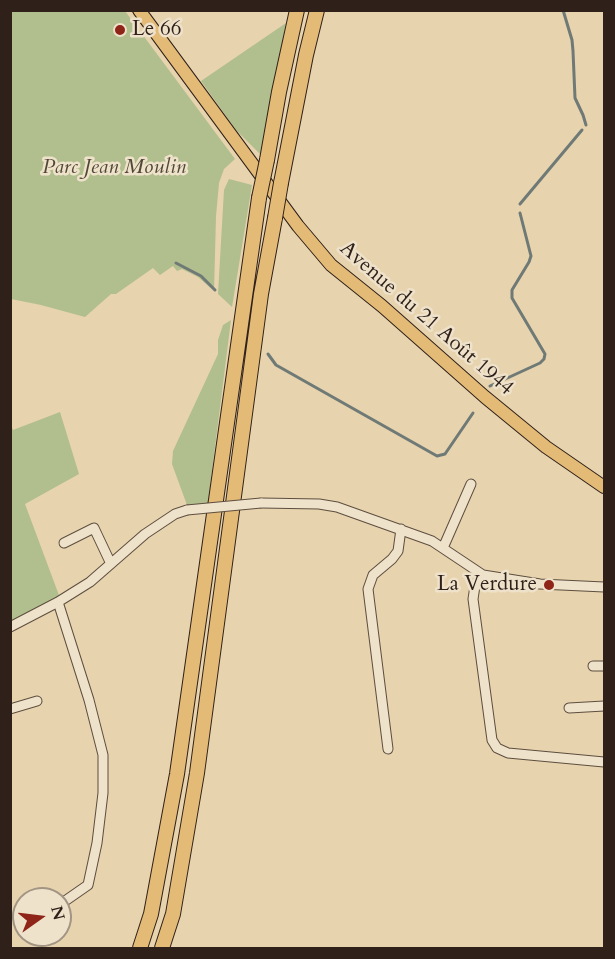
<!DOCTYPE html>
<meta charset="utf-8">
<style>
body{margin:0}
#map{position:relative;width:615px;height:959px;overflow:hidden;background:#e7d3ae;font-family:Cardo,serif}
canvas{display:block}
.frame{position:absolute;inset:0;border:12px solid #2f211a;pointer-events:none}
.north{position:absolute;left:12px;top:887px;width:60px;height:60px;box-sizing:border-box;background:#efe2ca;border:2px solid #a29584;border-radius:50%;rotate:76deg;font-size:16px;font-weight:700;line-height:24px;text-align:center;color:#2f211a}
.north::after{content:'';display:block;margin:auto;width:21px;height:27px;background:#8f2418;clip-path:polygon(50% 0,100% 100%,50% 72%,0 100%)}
</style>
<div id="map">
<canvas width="615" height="959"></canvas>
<div class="frame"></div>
<div class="north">N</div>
</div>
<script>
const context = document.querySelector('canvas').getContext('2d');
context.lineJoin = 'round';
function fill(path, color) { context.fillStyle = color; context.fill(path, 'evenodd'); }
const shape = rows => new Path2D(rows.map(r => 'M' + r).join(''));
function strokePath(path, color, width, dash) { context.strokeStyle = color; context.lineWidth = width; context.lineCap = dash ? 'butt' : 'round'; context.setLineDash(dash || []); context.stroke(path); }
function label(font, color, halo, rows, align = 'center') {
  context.font = font + ' Cardo,serif'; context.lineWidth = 5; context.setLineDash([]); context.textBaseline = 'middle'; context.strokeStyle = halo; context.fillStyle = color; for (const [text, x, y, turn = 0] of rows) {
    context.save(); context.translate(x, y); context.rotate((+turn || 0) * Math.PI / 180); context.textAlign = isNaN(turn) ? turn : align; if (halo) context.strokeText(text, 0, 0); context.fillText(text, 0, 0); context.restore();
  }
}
fill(shape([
 [10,11,125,11,235,159,224,169,219,183,216,216,214,291,198,277,182,269,177,271,173,266,160,275,153,268,116,294,111,294,85,317,41,305,11,299],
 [286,23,261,155,236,130,201,81],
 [229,179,252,185,232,307,218,294,224,190],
 [231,320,208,503,187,505,172,464,173,451,218,354,218,340,223,325],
 [60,412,79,474,25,504,60,598,11,621,10,423,13,430]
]), '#b1be8e');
strokePath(shape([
 [563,10,572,40,573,51,575,98,583,115,586,125],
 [520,204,582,130],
 [176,263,201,276,215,290],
 [268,354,276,365,437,456,445,454,473,413],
 [490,386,540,363,544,359,545,354,512,298,512,290,529,262,531,256,520,213]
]), '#6f7a76', 3);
const minor = shape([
 [261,503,319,504,337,507,432,541,483,575,540,584,604,587],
 [64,543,94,528,111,564],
 [443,548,471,484],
 [483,575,475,586,473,599,492,740,497,748,508,753,604,762],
 [58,602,89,700,103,755,103,793,97,843,88,885,65,901],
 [10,627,58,602,90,582,145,534,175,514,187,510],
 [593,666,604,666],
 [569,708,604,706],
 [10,709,37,701],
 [388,749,368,589,373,575,392,559,398,551,401,529]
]);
const major = shape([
 [139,10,298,226,331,265,382,306,485,397,546,447,604,487]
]);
const highway = shape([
 [267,160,279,92,297,10],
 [281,183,306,55,317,10],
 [140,948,151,914,177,774,259,198],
 [162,948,173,914,197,773,261,294,275,218]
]);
strokePath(minor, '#5d4e3f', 11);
strokePath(major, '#2f211a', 14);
strokePath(highway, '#2f211a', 16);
strokePath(minor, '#efe2ca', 9);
strokePath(major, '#e4ba77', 12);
strokePath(highway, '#e4ba77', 14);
const minorBridge = shape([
 [187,510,261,503]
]);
const highwayBridge = shape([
 [259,198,267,160],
 [275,218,281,183]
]);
strokePath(minorBridge, '#5d4e3f', 11, []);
strokePath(highwayBridge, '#2f211a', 16, []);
strokePath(minorBridge, '#efe2ca', 9);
strokePath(highwayBridge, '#e4ba77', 14);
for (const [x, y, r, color] of [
 [120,30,6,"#8f2418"],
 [549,585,6,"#8f2418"]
]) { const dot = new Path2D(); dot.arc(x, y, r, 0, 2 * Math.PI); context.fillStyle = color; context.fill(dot); strokePath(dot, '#efe2ca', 2); }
label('21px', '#2f211a', '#efe2ca', [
 ["Le 66",132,30],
 ["La Verdure",537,585,"right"]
], 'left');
label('italic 21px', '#504837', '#efe2ca', [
 ["Parc Jean Moulin",114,168]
]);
label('21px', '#2f211a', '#efe2ca', [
 ["Avenue du 21 Août 1944",426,319,41]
]);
</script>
